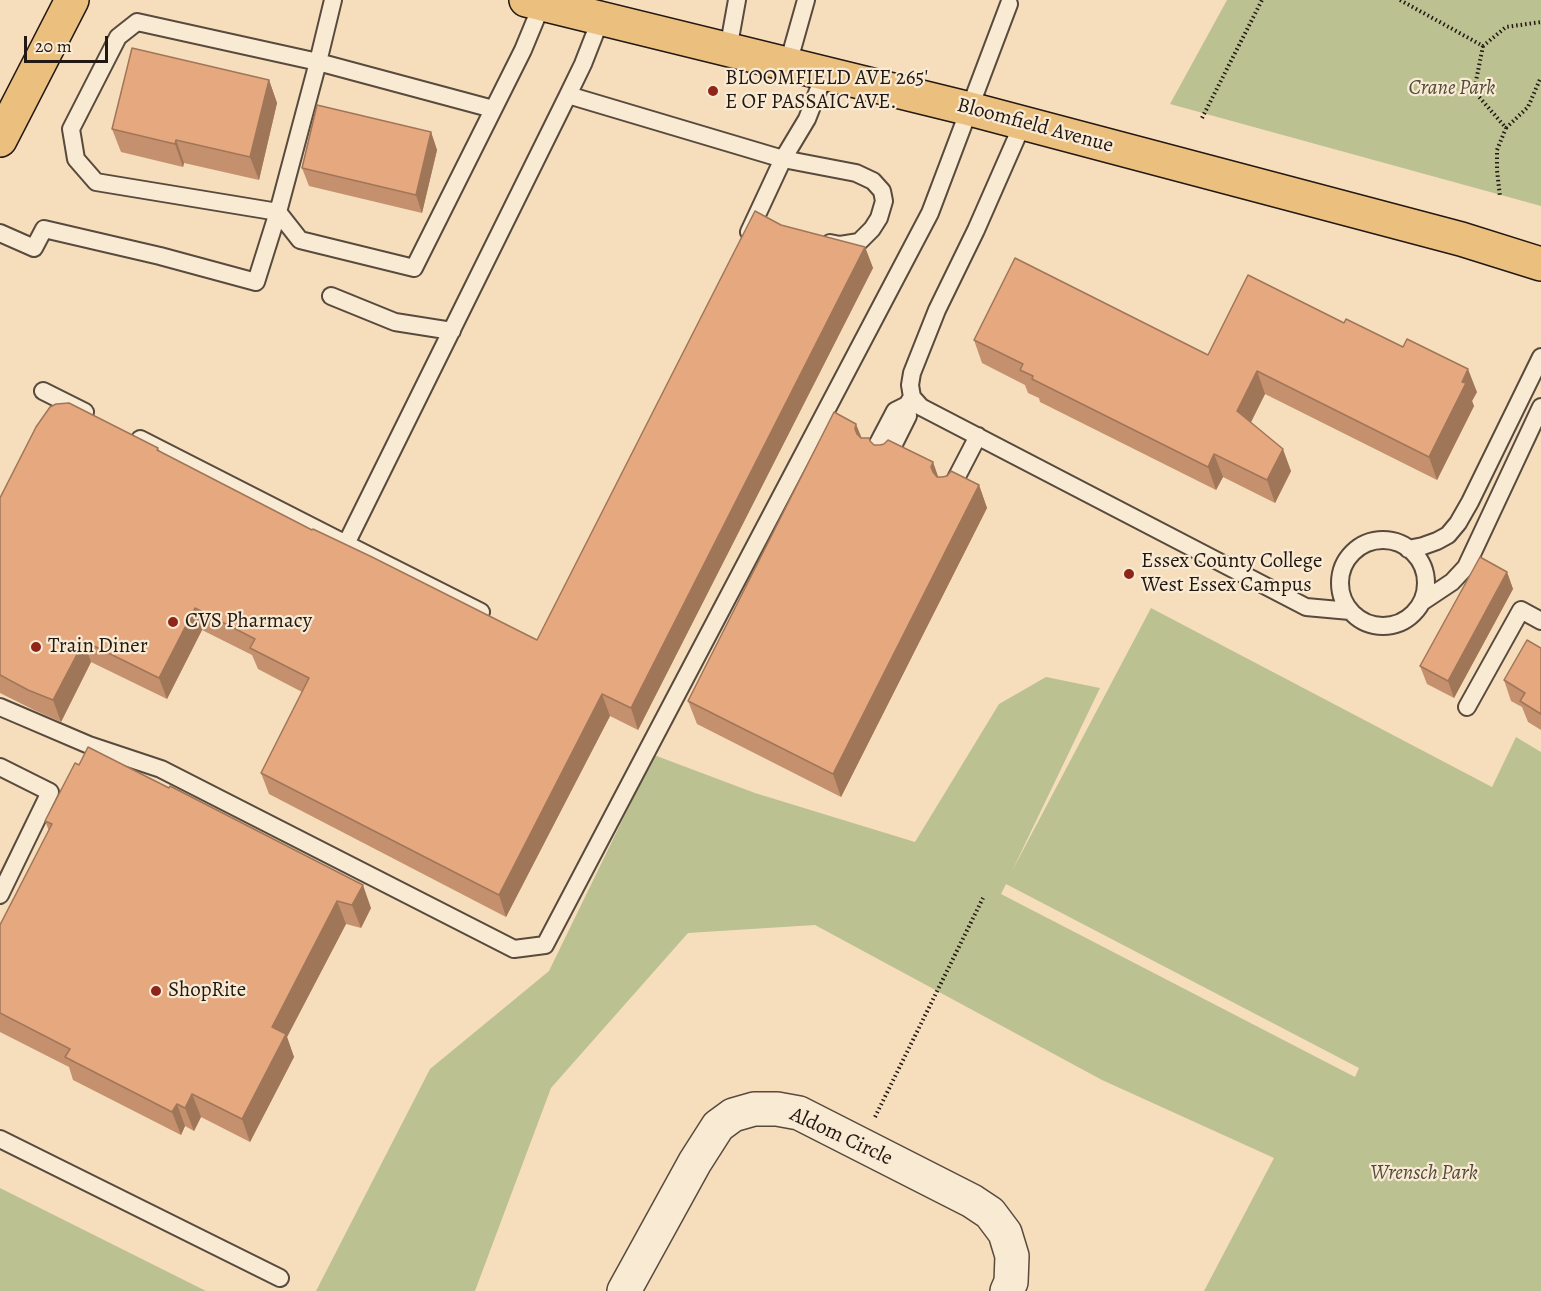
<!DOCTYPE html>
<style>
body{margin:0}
#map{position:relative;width:1541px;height:1291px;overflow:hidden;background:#f6debd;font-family:Alegreya,serif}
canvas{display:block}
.scale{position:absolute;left:24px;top:36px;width:84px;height:27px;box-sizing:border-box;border:3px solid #231812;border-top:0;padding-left:8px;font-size:18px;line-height:21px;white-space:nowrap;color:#231812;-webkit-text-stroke:4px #f9ead4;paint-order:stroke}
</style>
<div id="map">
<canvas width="1541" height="1291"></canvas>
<div class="scale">20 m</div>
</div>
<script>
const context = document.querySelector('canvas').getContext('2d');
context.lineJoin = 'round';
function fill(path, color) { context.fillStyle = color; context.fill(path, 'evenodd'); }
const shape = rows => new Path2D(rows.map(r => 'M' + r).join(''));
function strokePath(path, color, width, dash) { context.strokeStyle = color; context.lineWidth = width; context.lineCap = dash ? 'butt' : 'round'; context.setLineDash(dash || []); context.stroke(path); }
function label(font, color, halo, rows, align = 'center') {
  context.font = font + ' Alegreya,serif'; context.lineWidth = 4.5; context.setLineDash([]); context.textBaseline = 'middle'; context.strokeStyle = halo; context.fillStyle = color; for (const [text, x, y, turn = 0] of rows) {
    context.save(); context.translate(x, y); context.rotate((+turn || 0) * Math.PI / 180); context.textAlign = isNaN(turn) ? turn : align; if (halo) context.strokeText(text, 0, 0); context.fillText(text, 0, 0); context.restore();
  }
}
fill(shape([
 [1227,0,1541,0,1541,206,1170,104],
 [1151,608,1492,787,1516,737,1541,752,1541,1291,1204,1291,1274,1158,1102,1080,815,925,688,933,551,1088,475,1291,316,1291,430,1069,549,971,654,755,755,793,915,842,999,704,1046,677,1100,688,1012,871],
 [1006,884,1359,1068,1355,1077,1001,894],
 [0,1188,206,1291,0,1291]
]), '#bcc192');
const lane = shape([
 [728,50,737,0],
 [788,64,806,0],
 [568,95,783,159,856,173,873,181,882,191,884,201,879,218,872,229,859,242,840,245,830,243],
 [493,109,318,62,137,22,118,37,71,129,76,159,96,182,278,212,300,240,414,268,523,50,542,4],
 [1023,123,976,230,937,310,912,373,910,385,912,397,921,407,1306,607,1350,611],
 [749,232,783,159,807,119,825,73],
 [0,233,34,248,44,229,160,256,256,282,278,212,318,62,333,0],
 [331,296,395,322,452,331],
 [43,391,85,412],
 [140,439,346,544,568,95,583,64,601,18],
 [874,451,895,411,907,405,912,397],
 [887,458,908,416,907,405],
 [950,490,978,436],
 '1340 583a43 43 0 1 1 86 0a43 43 0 1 1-86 0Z',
 [346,544,481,612],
 [1408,549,1423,546,1437,541,1448,535,1458,523,1470,502,1541,357],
 [1422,602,1452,582,1466,567,1541,407],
 [0,707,89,745,161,769,514,949,545,945,930,213,1009,4],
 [1467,707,1521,610,1541,621],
 [0,767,50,792,0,895],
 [0,1139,280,1278]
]);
const street = shape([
 [624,1291,695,1162,718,1126,733,1115,754,1109,777,1109,799,1113,972,1201,990,1213,1005,1233,1012,1256,1011,1282,1007,1291]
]);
const primary = shape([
 [526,0,970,109,1461,239,1541,264],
 [0,140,72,0]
]);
strokePath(lane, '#584a3d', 20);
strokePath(street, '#584a3d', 36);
strokePath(primary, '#231812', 36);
strokePath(shape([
 [1400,0,1483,46,1506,27,1541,22],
 [1483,46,1474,91,1506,128,1497,150,1497,170,1500,197],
 [1202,118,1262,0],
 [1506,128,1528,107,1541,77],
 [875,1117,983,898]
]), '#231812', 4, [1.5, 3]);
strokePath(lane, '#f9ead4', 16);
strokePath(street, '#f9ead4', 33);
strokePath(primary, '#ebbf7e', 33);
fill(shape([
 [269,80,277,103,259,180,184,163,183,167,121,152,112,129],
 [431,132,437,150,422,213,309,186,302,168],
 [781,225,865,247,873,268,638,730,610,716,506,917,269,794,261,773,302,692,258,669,252,655,202,630,167,699,91,662,61,722,36,711,0,693,0,498,158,448,160,452,312,530,537,640],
 [974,340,1208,355,1477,392,1472,401,1474,406,1437,480,1265,394,1251,422,1291,471,1275,503,1223,477,1216,490,1040,402,1039,398,1028,393,1025,385,982,363],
 [861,438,870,441,874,445,933,462,938,477,979,485,987,508,841,797,697,724,688,701],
 [1507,572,1513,589,1454,698,1427,684,1420,666],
 [1541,648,1541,730,1528,722,1522,707,1511,701,1504,680],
 [45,821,371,908,361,928,346,924,287,1037,294,1057,250,1142,201,1117,194,1131,185,1126,181,1135,73,1080,69,1067,0,1032,0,925,49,831]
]), '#c5906d');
fill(shape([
 [269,80,277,103,259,180,250,157],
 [431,132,437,150,422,213,416,195],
 [176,140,184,163,183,167,175,144],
 [865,247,873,268,638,730,631,708],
 [1468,369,1477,392,1472,401,1474,406,1437,480,1429,457],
 [1257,371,1265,394,1245,434,1237,411],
 [856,424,865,446,864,452,855,429],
 [1283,449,1291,471,1275,503,1267,480],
 [1214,454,1223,477,1216,490,1208,467],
 [933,462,941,485,933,472,931,467],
 [979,485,987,508,841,797,833,774],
 [1507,572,1513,589,1454,698,1448,681],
 [195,608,202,630,167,699,159,678],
 [84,641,91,662,61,722,53,700],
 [602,694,610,716,506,917,499,895],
 [363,885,371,908,361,928,352,905],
 [337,901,346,924,287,1037,294,1057,250,1142,242,1119,272,1027],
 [192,1094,201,1117,194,1131,185,1108],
 [177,1104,185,1126,181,1135,172,1112]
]), '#a07659');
const building = shape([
 [132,48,269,80,250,157,176,140,175,144,112,129,132,48],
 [317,105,431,132,416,195,302,168,317,105],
 [755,211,781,225,865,247,631,708,602,694,499,895,261,773,309,678,250,648,255,639,195,608,159,678,84,641,53,700,28,690,0,675,0,498,36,427,50,407,56,404,69,403,158,448,157,450,312,530,313,529,372,557,537,640,755,211],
 [1015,258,1208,355,1248,275,1344,323,1346,319,1403,347,1407,339,1468,369,1462,382,1466,383,1429,457,1257,371,1237,411,1283,449,1267,480,1214,454,1208,467,1032,379,1033,376,1020,370,1023,364,974,340,1015,258],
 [834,412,856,424,855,429,857,434,861,438,869,438,870,441,874,445,880,445,884,444,888,440,933,462,931,467,933,472,937,477,942,477,947,476,951,471,979,485,833,774,688,701,834,412],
 [1480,557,1507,572,1448,681,1420,666,1480,557],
 [1527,640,1541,648,1541,714,1520,701,1525,693,1504,680,1527,640],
 [88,747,169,788,170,786,363,885,352,905,337,901,272,1027,286,1034,242,1119,192,1094,185,1108,177,1104,172,1112,65,1057,70,1049,0,1013,0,925,52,824,45,821,75,763,79,765,88,747]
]);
fill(building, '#e5a87f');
strokePath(building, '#a07659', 1.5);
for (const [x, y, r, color] of [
 [713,91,6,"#8f2418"],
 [1129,574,6,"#8f2418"],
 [173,622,6,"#8f2418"],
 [36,647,6,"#8f2418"],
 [156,991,6,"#8f2418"]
]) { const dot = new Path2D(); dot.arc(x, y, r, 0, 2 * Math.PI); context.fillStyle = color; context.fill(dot); strokePath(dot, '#f9ead4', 2); }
label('21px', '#231812', '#f9ead4', [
 ["BLOOMFIELD AVE 265'",725,79],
 ["E OF PASSAIC AVE.",725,103],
 ["Essex County College",1141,562],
 ["West Essex Campus",1141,586],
 ["CVS Pharmacy",185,622],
 ["Train Diner",48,647],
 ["ShopRite",168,991]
], 'left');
label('italic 21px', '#514b38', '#f9ead4', [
 ["Crane Park",1452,89],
 ["Wrensch Park",1424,1174]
]);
label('21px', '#231812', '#f9ead4', [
 ["Bloomfield Avenue",1035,126,15],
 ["Aldom Circle",841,1137,25]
]);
</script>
